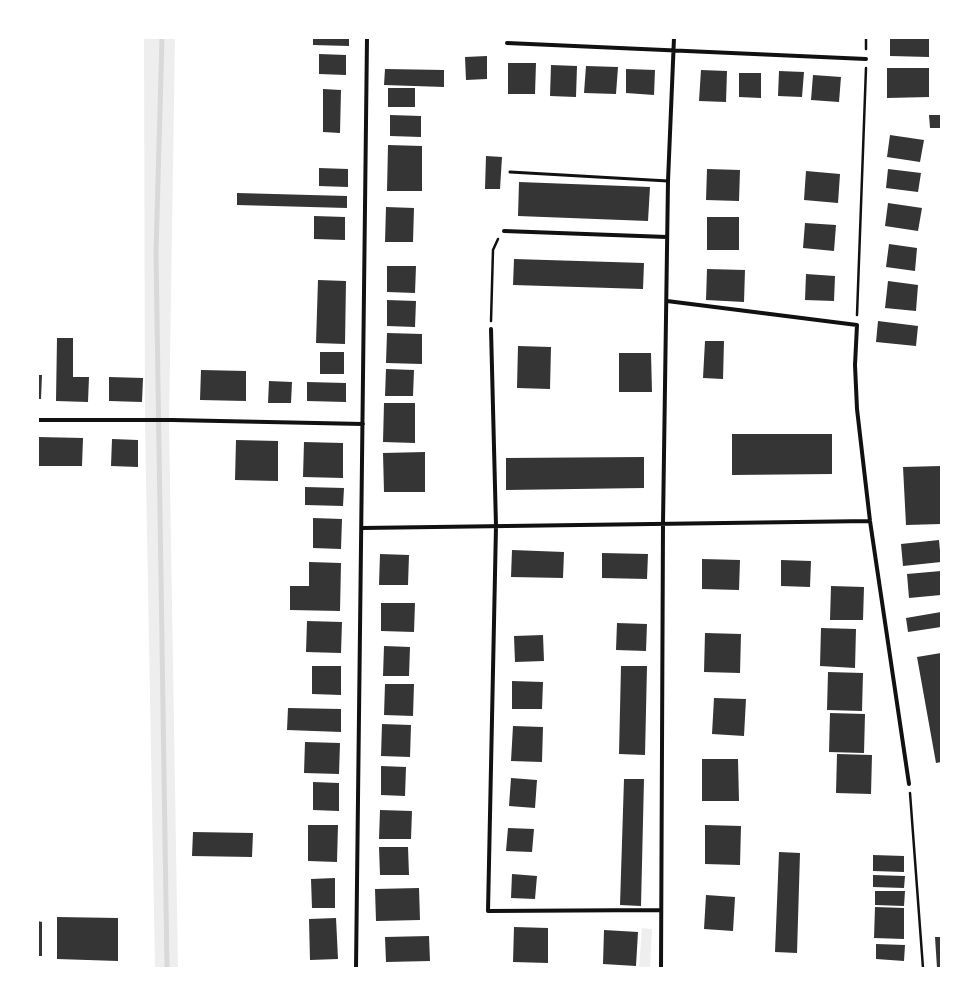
<!DOCTYPE html>
<style>
body{margin:0}
#map{position:relative;width:979px;height:1006px;overflow:hidden;background:#fff;font-family:Ubuntu,sans-serif}
canvas{display:block}
.frame{position:absolute;inset:0;border:39px solid #fff;pointer-events:none}
</style>
<div id="map">
<canvas width="979" height="1006"></canvas>
<div class="frame"></div>
</div>
<script>
const context = document.querySelector('canvas').getContext('2d');
context.lineJoin = 'round';
function fill(path, color) { context.fillStyle = color; context.fill(path, 'evenodd'); }
const shape = rows => new Path2D(rows.map(r => 'M' + r).join(''));
function strokePath(path, color, width, dash) { context.strokeStyle = color; context.lineWidth = width; context.lineCap = dash ? 'butt' : 'round'; context.setLineDash(dash || []); context.stroke(path); }
fill(shape([
 [144,38,175,38,169,422,178,968,155,968,145,424],
 [642,928,652,929,650,968,639,968]
]), '#eee');
strokePath(shape([
 [162,38,156,252,167,968]
]), '#d9d9d9', 5);
fill(shape([
 [313,38,349,38,349,46,313,45],
 [890,38,929,38,929,57,890,56],
 [319,54,346,55,346,75,319,74],
 [487,56,487,79,466,80,465,57],
 [508,63,536,63,535,94,508,94],
 [551,65,577,66,576,97,550,96],
 [586,66,618,67,616,94,584,93],
 [887,68,929,68,929,97,887,98],
 [385,69,444,70,444,87,384,85],
 [626,69,655,70,654,95,626,93],
 [701,70,727,71,726,102,699,101],
 [779,71,804,72,802,97,778,96],
 [739,73,761,73,761,98,739,97],
 [813,75,841,77,839,102,811,100],
 [388,88,415,88,415,107,388,107],
 [323,89,341,90,340,133,323,132],
 [390,115,421,116,421,137,390,136],
 [929,115,941,115,941,128,930,128],
 [890,135,924,140,920,162,887,157],
 [388,145,422,146,422,191,387,191],
 [486,156,502,157,500,189,485,189],
 [319,168,348,169,348,187,319,186],
 [707,169,740,170,739,201,706,200],
 [888,169,921,173,918,192,886,188],
 [806,171,840,174,838,203,804,200],
 [519,182,650,187,648,221,518,216],
 [237,193,347,196,347,208,237,205],
 [888,203,922,208,918,231,885,226],
 [386,207,414,208,413,242,385,242],
 [314,216,345,217,345,240,314,239],
 [707,217,739,217,739,250,707,250],
 [805,223,836,225,834,251,803,248],
 [889,244,917,248,915,271,886,267],
 [514,259,644,263,643,289,513,285],
 [387,266,416,266,415,293,387,292],
 [707,269,745,270,744,302,706,300],
 [806,274,835,276,834,301,805,300],
 [318,280,346,281,345,344,316,343],
 [888,281,918,285,916,311,885,308],
 [387,300,416,301,415,327,387,326],
 [878,321,918,326,916,346,876,342],
 [387,333,422,334,422,364,386,363],
 [57,338,73,338,73,377,89,377,88,402,56,401],
 [705,341,724,341,723,379,703,378],
 [518,346,551,347,550,389,517,388],
 [320,352,344,352,344,374,320,374],
 [619,353,651,353,652,392,619,392],
 [386,369,414,370,413,396,385,396],
 [201,370,246,371,246,401,200,400],
 [38,375,42,375,41,399,38,399],
 [109,377,143,378,142,402,109,401],
 [269,381,292,382,291,403,268,403],
 [307,382,346,383,346,402,307,401],
 [384,403,415,403,415,443,383,442],
 [732,434,832,434,832,474,732,475],
 [38,437,83,438,82,466,38,466],
 [112,439,138,440,138,467,111,466],
 [236,440,278,441,278,481,235,480],
 [304,442,343,443,343,478,303,477],
 [425,452,425,492,384,492,383,453],
 [644,457,644,488,506,490,506,458],
 [941,466,941,524,906,525,903,467],
 [305,487,344,488,343,506,305,505],
 [313,518,342,519,341,549,313,548],
 [939,540,941,562,903,566,901,544],
 [512,550,564,552,563,578,511,577],
 [602,553,648,554,647,579,602,578],
 [380,554,409,555,408,585,379,585],
 [702,559,740,560,739,590,702,589],
 [781,560,811,561,810,587,781,586],
 [309,562,341,563,340,611,290,610,290,586,309,586],
 [941,571,941,595,909,598,907,574],
 [831,586,864,587,863,620,830,620],
 [381,603,415,603,414,632,381,631],
 [941,612,941,627,908,632,906,618],
 [307,621,342,622,341,653,306,652],
 [617,623,647,624,646,651,616,650],
 [821,628,856,629,855,668,820,666],
 [705,633,741,634,740,673,704,672],
 [543,635,544,661,515,662,514,636],
 [384,646,410,647,409,676,383,676],
 [941,653,941,762,936,763,917,657],
 [312,666,341,666,341,695,312,694],
 [621,666,647,666,645,755,619,754],
 [828,672,863,673,862,711,827,710],
 [512,681,543,682,542,709,512,709],
 [385,684,414,684,413,716,384,715],
 [714,698,746,699,744,736,712,734],
 [288,708,341,709,341,732,287,730],
 [830,713,865,714,864,753,829,752],
 [382,724,411,725,410,757,381,756],
 [513,726,543,727,542,762,511,761],
 [305,742,340,743,339,774,304,773],
 [837,754,872,755,871,794,836,793],
 [702,759,738,759,739,801,702,801],
 [381,766,406,767,405,796,381,795],
 [511,778,537,780,535,808,509,806],
 [624,779,644,779,641,906,620,905],
 [313,782,339,783,339,811,313,810],
 [380,810,412,811,411,839,379,839],
 [308,825,338,825,337,862,308,861],
 [705,825,741,826,740,865,705,864],
 [508,828,534,829,532,852,506,851],
 [193,832,253,833,252,857,192,856],
 [379,847,408,847,409,875,380,875],
 [779,852,800,853,797,953,775,952],
 [873,855,904,856,904,872,873,871],
 [512,874,537,876,535,899,511,898],
 [873,875,905,876,904,888,873,887],
 [335,878,335,908,312,908,311,879],
 [419,888,420,920,376,921,375,889],
 [875,891,905,891,904,906,875,905],
 [706,895,735,897,733,931,704,929],
 [875,907,904,908,904,939,874,938],
 [57,917,118,918,118,961,57,959],
 [336,918,338,959,310,960,309,919],
 [38,921,42,922,42,956,38,956],
 [514,927,548,928,548,963,513,962],
 [604,930,638,932,636,966,603,964],
 [429,936,430,961,386,962,385,937],
 [935,937,941,937,941,968,937,968],
 [876,944,905,945,904,961,876,959]
]), '#353535');
strokePath(shape([
 [866,49,866,38],
 [857,315,866,68],
 [491,321,493,250,498,239],
 [910,793,923,968]
]), '#111', 2.5);
strokePath(shape([
 [510,172,668,181]
]), '#111', 3);
strokePath(shape([
 [507,43,866,59],
 [504,231,667,237],
 [667,301,857,325,855,365,857,409,870,521,909,784],
 [491,329,496,526,488,911,661,910],
 [38,420,172,420,363,424],
 [362,528,870,521],
 [356,968,367,38],
 [661,968,663,523,668,181,674,38]
]), '#111', 4);
</script>
